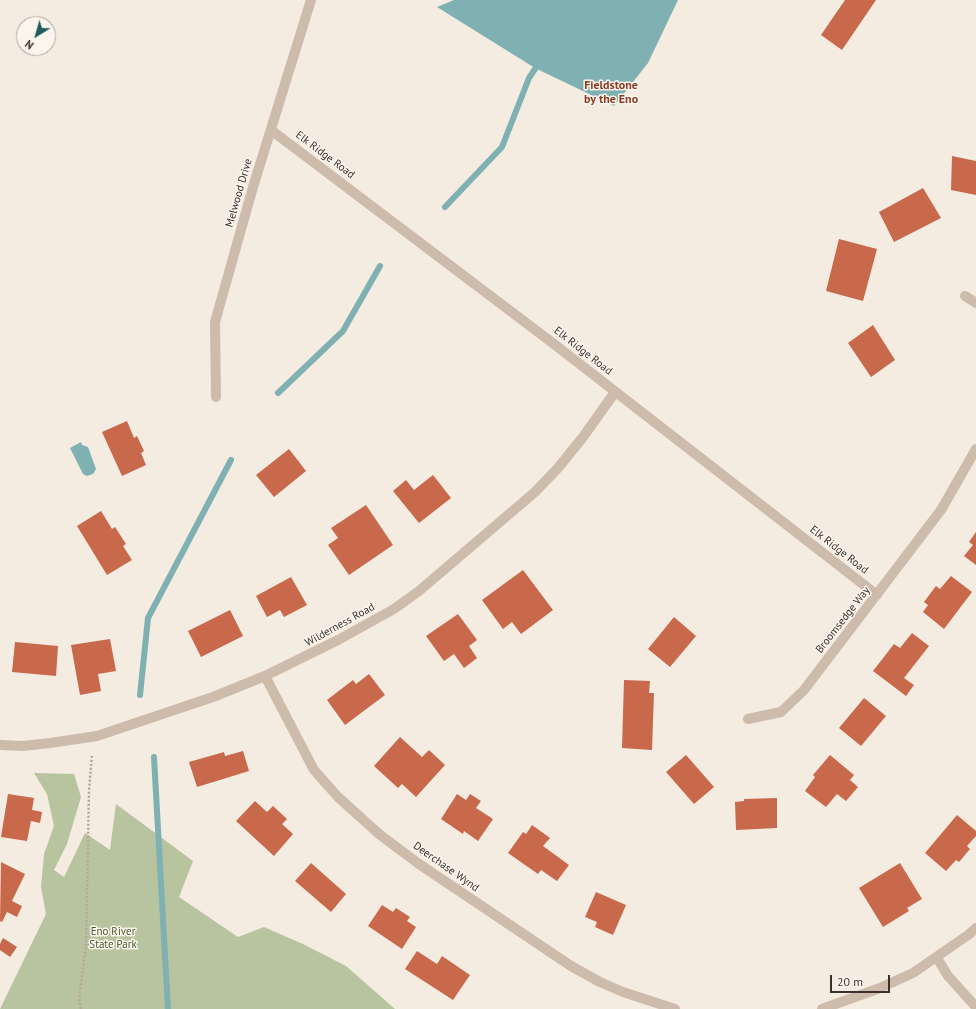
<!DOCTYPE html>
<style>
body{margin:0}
#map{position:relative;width:976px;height:1009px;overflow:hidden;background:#f4ebe1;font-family:"PT Sans",sans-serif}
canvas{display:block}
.north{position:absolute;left:16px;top:16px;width:40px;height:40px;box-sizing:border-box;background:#fbf5ee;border:1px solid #aea6a0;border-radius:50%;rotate:217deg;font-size:11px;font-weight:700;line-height:16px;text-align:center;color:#3b302b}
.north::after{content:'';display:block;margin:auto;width:14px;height:18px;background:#1f5a5e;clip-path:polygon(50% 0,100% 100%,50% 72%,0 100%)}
.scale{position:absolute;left:830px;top:975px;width:60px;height:18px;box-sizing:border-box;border:2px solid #3b302b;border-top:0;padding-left:5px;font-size:12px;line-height:14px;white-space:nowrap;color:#3b302b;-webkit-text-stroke:3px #fbf5ee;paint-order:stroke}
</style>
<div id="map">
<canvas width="976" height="1009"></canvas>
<div class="north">N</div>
<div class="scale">20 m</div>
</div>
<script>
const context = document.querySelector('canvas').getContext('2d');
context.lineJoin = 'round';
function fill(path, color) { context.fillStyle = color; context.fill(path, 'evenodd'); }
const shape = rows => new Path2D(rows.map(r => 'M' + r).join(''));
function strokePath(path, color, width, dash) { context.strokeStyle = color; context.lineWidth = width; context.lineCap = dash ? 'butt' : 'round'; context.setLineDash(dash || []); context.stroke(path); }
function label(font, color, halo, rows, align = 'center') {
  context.font = font + ' "PT Sans",sans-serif'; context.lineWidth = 3; context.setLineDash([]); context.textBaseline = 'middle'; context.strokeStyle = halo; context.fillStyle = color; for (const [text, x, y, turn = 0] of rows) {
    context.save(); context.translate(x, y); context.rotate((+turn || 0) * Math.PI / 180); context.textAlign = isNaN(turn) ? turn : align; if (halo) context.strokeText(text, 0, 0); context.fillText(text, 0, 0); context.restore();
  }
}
fill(shape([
 [34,773,74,774,81,797,67,844,54,870,64,877,85,833,110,850,116,804,193,861,179,897,238,937,264,927,305,945,346,966,395,1009,0,1009,46,914,41,887,44,854,54,826,47,794]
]), '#b8c4a0');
fill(shape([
 [454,0,678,0,648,63,614,106,535,68,437,7],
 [81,442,82,445,88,447,96,469,93,474,87,476,83,474,70,448]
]), '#7fb0b2');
strokePath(shape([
 [445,207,502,147,529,78,539,63],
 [278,393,343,331,380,266],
 [140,695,148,618,231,460],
 [154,757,168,1009]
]), '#7fb0b2', 6);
fill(shape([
 [845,0,876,0,842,50,821,35],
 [952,156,976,161,976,195,951,190],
 [923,188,941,218,894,242,879,212],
 [839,239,877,249,863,301,826,291],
 [873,325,895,360,871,377,848,343],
 [127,421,134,438,137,436,144,451,141,453,146,465,122,476,102,432],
 [289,449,306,471,274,497,256,475],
 [433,475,451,498,419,523,393,491,406,480,414,490],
 [366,505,393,545,349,575,328,545,338,538,331,528],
 [101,511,112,529,115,527,126,544,123,546,132,560,107,575,77,526],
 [976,532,976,565,964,556,973,545,969,542],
 [523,570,553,610,521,634,512,622,503,629,482,600],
 [951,576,972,592,944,629,923,612,928,605,924,602,936,586,940,589],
 [291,577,307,605,284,617,280,610,267,617,256,596],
 [230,610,243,636,201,657,188,631],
 [458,614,477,640,469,646,477,658,464,668,454,654,444,661,426,636],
 [674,617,696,636,670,667,648,649],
 [912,633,929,646,904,678,914,685,906,696,873,671,894,644,900,648],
 [110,639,116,671,98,674,101,691,80,695,71,645],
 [15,642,58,646,56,676,12,672],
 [369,674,385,695,345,725,327,700,353,680,356,684],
 [624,680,650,681,649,693,654,693,652,750,622,748],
 [864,698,886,716,861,746,839,728],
 [400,737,422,757,429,750,445,765,416,797,402,784,398,788,374,766],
 [243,751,249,771,197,787,189,762,224,752,225,756],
 [686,755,714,787,694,804,666,772],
 [830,755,854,775,850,780,858,787,846,801,837,794,826,807,805,791,815,777,813,775],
 [8,794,34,798,32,810,42,812,40,823,31,821,27,841,1,837],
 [457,794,466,800,470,794,481,801,476,808,493,819,478,841,464,831,463,834,441,819],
 [777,798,777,828,736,830,735,802,744,801,744,799],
 [255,801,267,812,273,806,287,819,282,824,293,834,274,856,236,821],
 [957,815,976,831,976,836,967,846,970,849,959,862,956,860,946,871,925,853],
 [532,825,550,838,543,846,569,865,557,881,541,870,538,874,508,853,523,832,526,834],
 [1,862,25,874,12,901,22,906,17,917,7,912,2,922,0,921],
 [311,863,346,894,331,912,295,881],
 [900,863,922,899,907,908,909,911,883,927,859,888],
 [596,892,626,905,613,935,595,927,597,922,585,917],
 [382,905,393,912,396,908,410,917,407,921,416,927,402,949,368,926],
 [3,938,17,947,10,957,0,950,0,944],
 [417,951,437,964,442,956,470,975,453,1000,405,969]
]), '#c8694b');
strokePath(shape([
 [81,1009,79,999,86,946,89,791,92,754]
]), '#b9a596', 2.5, [2, 2]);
strokePath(shape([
 [271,130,554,344,877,595],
 [965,296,976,303],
 [216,397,215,322,253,187,311,0],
 [265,676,314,770,338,797,379,834,419,864,571,966,600,982,623,992,675,1009],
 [748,719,781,712,804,690,941,510,976,449],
 [0,745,23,746,50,743,97,736,213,697,265,676,338,640,394,609,419,591,535,492,558,468,583,437,615,392],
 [937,958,948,976,976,1007],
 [822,1009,880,988,913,973,968,935,976,928]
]), '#cdbbac', 10);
label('11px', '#3b302b', '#fbf5ee', [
 ["Elk Ridge Road",325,155,37],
 ["Melwood Drive",239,193,-74],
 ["Elk Ridge Road",583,351,38],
 ["Elk Ridge Road",839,550,38],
 ["Broomsedge Way",843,620,-52],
 ["Wilderness Road",340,625,-29],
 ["Deerchase Wynd",446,867,35]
]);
label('11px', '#4a5a2e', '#fbf5ee', [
 ["Eno River",113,932],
 ["State Park",113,945]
]);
label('bold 12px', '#8c3b22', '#fbf5ee', [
 ["Fieldstone",611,86],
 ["by the Eno",611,100]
]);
</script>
